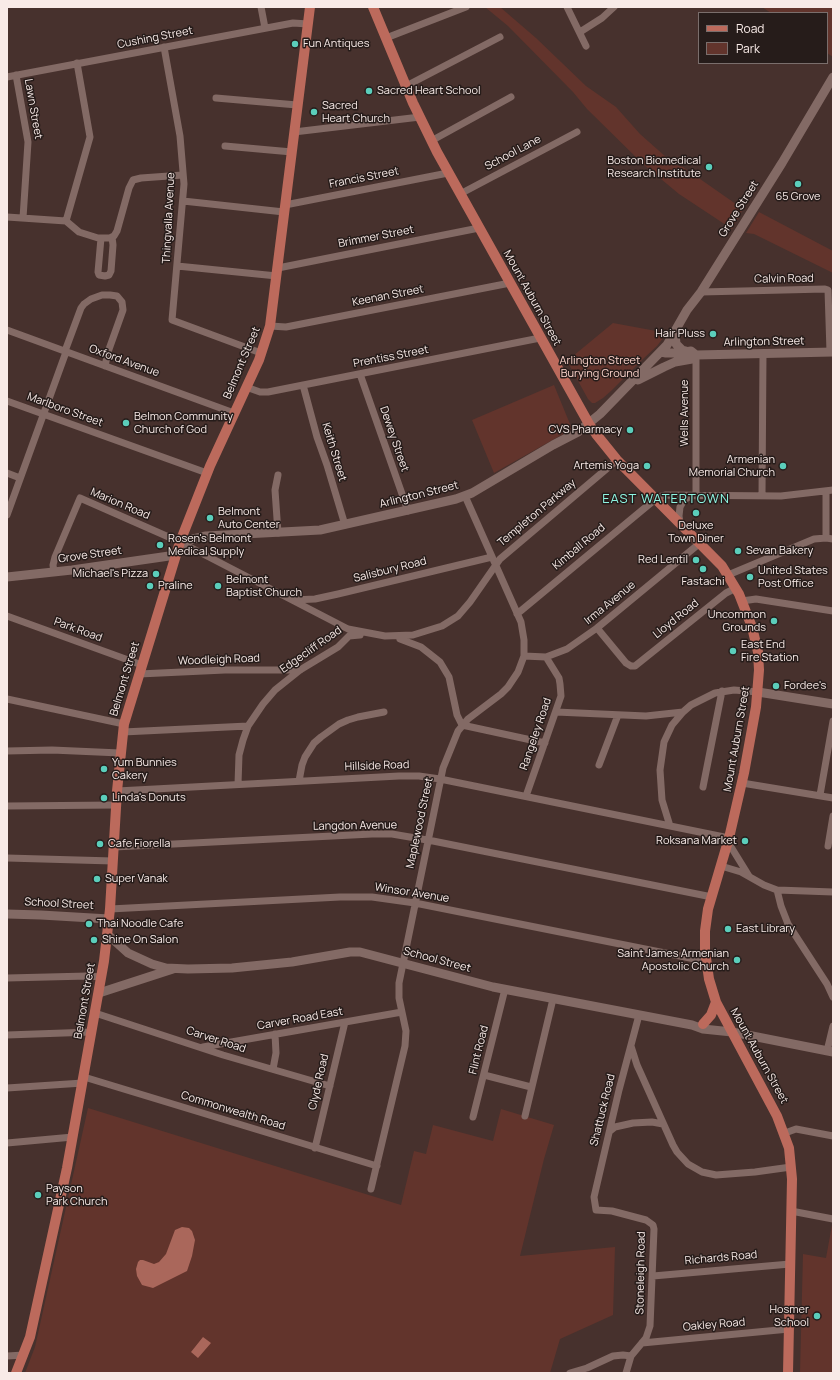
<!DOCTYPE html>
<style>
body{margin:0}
#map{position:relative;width:840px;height:1380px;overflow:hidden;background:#47312d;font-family:Manrope,sans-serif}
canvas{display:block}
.frame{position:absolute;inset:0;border:8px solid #f8eae7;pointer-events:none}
.legend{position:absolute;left:698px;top:12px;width:130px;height:52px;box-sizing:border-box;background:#261c1a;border:1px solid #7a6e6c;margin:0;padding:5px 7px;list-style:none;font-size:12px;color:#f8eae7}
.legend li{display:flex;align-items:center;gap:8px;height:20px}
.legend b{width:20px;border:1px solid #7a6e6c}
</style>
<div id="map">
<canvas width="840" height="1380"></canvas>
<div class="frame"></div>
<ul class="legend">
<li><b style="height:5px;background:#bc6a5c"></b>Road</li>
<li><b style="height:11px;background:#62342c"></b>Park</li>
</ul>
</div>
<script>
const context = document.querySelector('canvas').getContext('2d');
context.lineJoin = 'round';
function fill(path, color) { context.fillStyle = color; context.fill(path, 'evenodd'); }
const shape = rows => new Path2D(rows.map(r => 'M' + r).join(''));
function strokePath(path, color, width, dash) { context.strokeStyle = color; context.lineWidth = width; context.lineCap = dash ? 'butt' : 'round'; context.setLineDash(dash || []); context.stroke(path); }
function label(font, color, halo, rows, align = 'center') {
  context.font = font + ' Manrope,sans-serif'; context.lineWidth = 3; context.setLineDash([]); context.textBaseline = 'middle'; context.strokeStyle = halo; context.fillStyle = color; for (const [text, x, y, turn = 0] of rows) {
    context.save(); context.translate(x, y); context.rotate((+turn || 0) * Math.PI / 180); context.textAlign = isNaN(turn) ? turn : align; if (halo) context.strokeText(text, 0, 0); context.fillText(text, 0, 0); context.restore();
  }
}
fill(shape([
 [485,7,500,7,536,38,586,86,616,107,640,134,675,165,683,167,743,209,732,229,679,194,643,164,587,109,573,92,508,26],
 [762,7,833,7,833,57,827,53,827,13,771,13],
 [759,212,833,251,833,273,754,234,746,233],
 [613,323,667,333,657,346,643,359,611,391,603,398,595,403,592,403,588,399,567,361],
 [554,385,572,429,494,473,472,420],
 [88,1108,401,1205,414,1151,426,1154,433,1125,493,1141,501,1109,554,1125,544,1159,520,1256,615,1247,613,1315,560,1339,550,1373,25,1373,35,1347],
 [832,1225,833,1373,800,1373,803,1254,826,1258]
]), '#62342c');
fill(shape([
 [182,1227,189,1228,192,1231,195,1240,192,1256,187,1271,153,1288,142,1285,137,1276,136,1269,138,1262,140,1260,143,1260,154,1264,159,1262,166,1254,175,1230],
 [203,1337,211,1343,198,1358,191,1352]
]), '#aa675b');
strokePath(shape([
 [261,7,265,28],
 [567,7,586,46],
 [580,32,602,18,614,7],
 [386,38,466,7],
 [164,47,180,136,184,184,172,320,261,353],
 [16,75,28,142,23,218],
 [7,77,293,23,308,24],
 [406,86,500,37],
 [216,98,297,105],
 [294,132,420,117],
 [431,141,511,97],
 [225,146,292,152],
 [460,194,577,132],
 [183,201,284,212],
 [285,205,448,173],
 [7,217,66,221],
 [66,221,79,232,98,238,110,238,114,236,117,231,129,188,133,180,141,178,183,175],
 [66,221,90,137,77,63],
 [101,238,98,272,99,275,105,276,109,275,111,271,113,245,112,237],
 [177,266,277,276],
 [278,268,479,228],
 [701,292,825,289,828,290,830,352],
 [270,326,286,327,510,283],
 [7,330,234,413],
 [65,351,81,308,84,304,91,299,102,295,110,295,117,296,122,302,123,310,108,352,105,366],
 [360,374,408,511],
 [303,385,317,437,327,465,345,525],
 [246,387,260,392,268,392,540,338],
 [7,401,207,473],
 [7,473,20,478],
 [826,491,826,538],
 [696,496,696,355],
 [762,496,763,354],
 [7,515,66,352],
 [680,522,679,516,680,507,684,500,691,496],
 [278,533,275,490,278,475],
 [54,572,53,565,55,557,80,498,180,542,348,629,385,636,413,635,442,626,458,616,470,602,500,559,617,460],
 [728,575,814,539,826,538,833,539],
 [293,600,315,599,338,594,492,557],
 [742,601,756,599,833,611],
 [517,614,658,497,665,495,781,496,833,490],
 [7,616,142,665],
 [597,628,626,663,631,666,635,666,726,593,736,588],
 [400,639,421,647,440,662,449,677,457,715,462,725,545,743],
 [524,656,546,657,567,649,597,628,700,543],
 [139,674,225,670,300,670],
 [7,699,124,724],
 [556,712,646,716,683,712],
 [123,732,248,726],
 [7,751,52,750,120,753],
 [599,765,618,715],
 [299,781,302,765,305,757,314,743,321,737,339,724,348,720,358,717,384,712],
 [742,783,833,798],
 [238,784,239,755,243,740,248,726,263,704,275,690,300,670,338,647,349,636,360,635],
 [703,787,722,691],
 [117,791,399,776,419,776,440,779,729,838],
 [820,795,833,721],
 [526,796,561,696,560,684,559,678,546,657],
 [7,806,116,805],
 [670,826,662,800,660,770,664,742,672,725,683,712,691,705,715,693,734,690,758,692],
 [728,842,749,876],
 [828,846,833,816],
 [114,847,372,834,392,834,433,841,712,897],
 [7,858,113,861],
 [721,866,741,872,764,885,777,890,833,892],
 [777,890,781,906,788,924,827,984,833,997],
 [110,909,340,897,372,897,415,903,705,961],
 [7,978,88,976,101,977],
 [95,1013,223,1055,330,1086],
 [7,1035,92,1032],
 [631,1046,637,1065,673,1145,677,1152,688,1164,702,1172,716,1175,755,1172,791,1167],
 [203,1047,402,1012],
 [827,1051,833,1026],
 [273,1069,276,1053,275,1034],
 [484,1075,531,1087],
 [84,1077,377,1166],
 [7,1088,83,1083],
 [525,1116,553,999],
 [473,1117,505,989],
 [610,1131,615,1127,633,1123,652,1122,663,1124],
 [785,1133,796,1129,833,1136],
 [7,1143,73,1137],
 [315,1148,345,1022],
 [371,1189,405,1046,406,1031,399,998,399,983,443,768,458,731,468,719,501,694,508,687,518,672,524,656,524,640,521,622,465,496],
 [791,1211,833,1219],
 [653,1276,790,1264],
 [642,1343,789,1329],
 [7,1356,24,1355],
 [570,1373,587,1368,613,1356,623,1355,631,1356],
 [626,1373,631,1356,646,1338,650,1326,654,1229,653,1225,646,1220,612,1211,596,1210,594,1197,619,1090,639,1015]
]), '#836a65', 7);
strokePath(shape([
 [675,332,676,344,682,350,686,351],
 [661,352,665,353,680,353,691,351,696,355],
 [638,380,664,367,675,362,692,359,696,355,833,352],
 [180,542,206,536,320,530,456,499,472,493,553,445,578,432,600,414,667,345,687,310,701,292,782,163,833,77],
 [7,577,72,570,176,555],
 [758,692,833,704],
 [7,914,41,915,109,919],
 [107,934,128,953,152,964,166,968,188,969,232,968,292,962,350,952,360,952,493,987,692,1025,703,1029,732,1032,833,1052],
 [99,993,173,969]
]), '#836a65', 9);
strokePath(shape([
 [373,7,413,103,437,152,589,424,596,434,617,460,722,566,739,594,752,627,758,652,759,670,756,707,744,773,729,838,708,909,705,931,705,951,709,979,716,1002,777,1116,789,1148,792,1179,788,1373],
 [703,1024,711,1015,716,1002],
 [16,1373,30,1337,67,1168,104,961,110,909,117,791,124,724,180,542,210,466,259,360,270,326,310,7]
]), '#bc6a5c', 10);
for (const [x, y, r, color] of [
 [295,44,4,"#5bcebb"],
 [369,91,4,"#5bcebb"],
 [314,112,4,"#5bcebb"],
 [709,167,4,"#5bcebb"],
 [798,184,4,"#5bcebb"],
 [713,334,4,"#5bcebb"],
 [126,423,4,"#5bcebb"],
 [630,430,4,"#5bcebb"],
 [647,466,4,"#5bcebb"],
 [783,466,4,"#5bcebb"],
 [696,513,4,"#5bcebb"],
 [210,518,4,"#5bcebb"],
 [160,545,4,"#5bcebb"],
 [738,551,4,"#5bcebb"],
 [696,560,4,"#5bcebb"],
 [703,569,4,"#5bcebb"],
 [156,574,4,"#5bcebb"],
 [750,577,4,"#5bcebb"],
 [150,586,4,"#5bcebb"],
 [218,586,4,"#5bcebb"],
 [774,621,4,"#5bcebb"],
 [733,651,4,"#5bcebb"],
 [776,686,4,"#5bcebb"],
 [104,769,4,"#5bcebb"],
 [104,798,4,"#5bcebb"],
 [745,841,4,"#5bcebb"],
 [100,844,4,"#5bcebb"],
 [97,879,4,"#5bcebb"],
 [89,924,4,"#5bcebb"],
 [728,929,4,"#5bcebb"],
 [94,940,4,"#5bcebb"],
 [737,960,4,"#5bcebb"],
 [38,1195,4,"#5bcebb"],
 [817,1316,4,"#5bcebb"]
]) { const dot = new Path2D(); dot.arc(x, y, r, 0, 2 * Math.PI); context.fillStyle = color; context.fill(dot); strokePath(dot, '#261c1a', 1.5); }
label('11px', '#f8eae7', '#261c1a', [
 ["Cushing Street",155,38,-11],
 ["Lawn Street",33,109,80],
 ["School Lane",513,153,-28],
 ["Francis Street",364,178,-11],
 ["Grove Street",739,209,-58],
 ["Thingvalla Avenue",169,218,-87],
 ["Brimmer Street",376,237,-11],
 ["Calvin Road",784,279,-1],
 ["Keenan Street",388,296,-11],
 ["Mount Auburn Street",532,298,61],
 ["Arlington Street",764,342,-1],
 ["Prentiss Street",391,357,-11],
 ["Oxford Avenue",124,361,20],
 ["Belmont Street",242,363,-67],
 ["Marlboro Street",65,410,20],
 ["Wells Avenue",685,413,-90],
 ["Dewey Street",394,439,71],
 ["Keith Street",334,452,73],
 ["Arlington Street",419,495,-14],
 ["Marion Road",120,504,23],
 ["Templeton Parkway",537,513,-40],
 ["Kimball Road",579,547,-40],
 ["Grove Street",90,555,-8],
 ["Salisbury Road",390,570,-14],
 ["Irma Avenue",610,603,-39],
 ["Lloyd Road",676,619,-39],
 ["Park Road",78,630,20],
 ["Edgecliff Road",311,650,-35],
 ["Woodleigh Road",219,660,-2],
 ["Belmont Street",125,679,-73],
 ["Rangeley Road",536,734,-71],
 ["Mount Auburn Street",737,739,-80],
 ["Hillside Road",377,766,-2],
 ["Maplewood Street",420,823,-78],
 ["Langdon Avenue",355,826,-1],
 ["Winsor Avenue",412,893,9],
 ["School Street",59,904,3],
 ["School Street",437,960,15],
 ["Belmont Street",85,1001,-80],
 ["Carver Road East",300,1019,-10],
 ["Carver Road",216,1040,18],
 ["Flint Road",479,1050,-76],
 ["Mount Auburn Street",759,1056,61],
 ["Clyde Road",319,1082,-77],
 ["Shattuck Road",603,1110,-76],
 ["Commonwealth Road",233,1111,17],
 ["Richards Road",721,1258,-5],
 ["Stoneleigh Road",641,1273,-89],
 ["Oakley Road",714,1325,-5]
]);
label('11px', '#f8eae7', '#261c1a', [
 ["Fun Antiques",303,44],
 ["Sacred Heart School",377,91],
 ["Sacred",322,106],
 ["Heart Church",322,119],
 ["Boston Biomedical",701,161,"right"],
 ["Research Institute",701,174,"right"],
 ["65 Grove",798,197,"center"],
 ["Hair Pluss",705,334,"right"],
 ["Belmon Community",134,417],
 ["Church of God",134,430],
 ["CVS Pharmacy",622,430,"right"],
 ["Armenian",775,460,"right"],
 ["Memorial Church",775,473,"right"],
 ["Artemis Yoga",639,466,"right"],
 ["Belmont",218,512],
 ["Auto Center",218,525],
 ["Deluxe",696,526,"center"],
 ["Town Diner",696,539,"center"],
 ["Rosen's Belmont",168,539],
 ["Medical Supply",168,552],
 ["Sevan Bakery",746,551],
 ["Red Lentil",688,560,"right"],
 ["United States",758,571],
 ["Post Office",758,584],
 ["Michael's Pizza",148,574,"right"],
 ["Belmont",226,580],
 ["Baptist Church",226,593],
 ["Fastachi",703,582,"center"],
 ["Praline",158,586],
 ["Uncommon",766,615,"right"],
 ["Grounds",766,628,"right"],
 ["East End",741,645],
 ["Fire Station",741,658],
 ["Fordee's",784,686],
 ["Yum Bunnies",112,763],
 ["Cakery",112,776],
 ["Linda's Donuts",112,798],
 ["Roksana Market",737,841,"right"],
 ["Cafe Fiorella",108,844],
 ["Super Vanak",105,879],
 ["Thai Noodle Cafe",97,924],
 ["East Library",736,929],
 ["Shine On Salon",102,940],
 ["Saint James Armenian",729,954,"right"],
 ["Apostolic Church",729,967,"right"],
 ["Payson",46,1189],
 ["Park Church",46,1202],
 ["Hosmer",809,1310,"right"],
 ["School",809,1323,"right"]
], 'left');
label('11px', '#fdd4cc', '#261c1a', [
 ["Arlington Street",600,361],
 ["Burying Ground",600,374]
]);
context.letterSpacing = '1px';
label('13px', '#8ef5e2', '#261c1a', [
 ["EAST WATERTOWN",666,499]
]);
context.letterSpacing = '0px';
</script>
